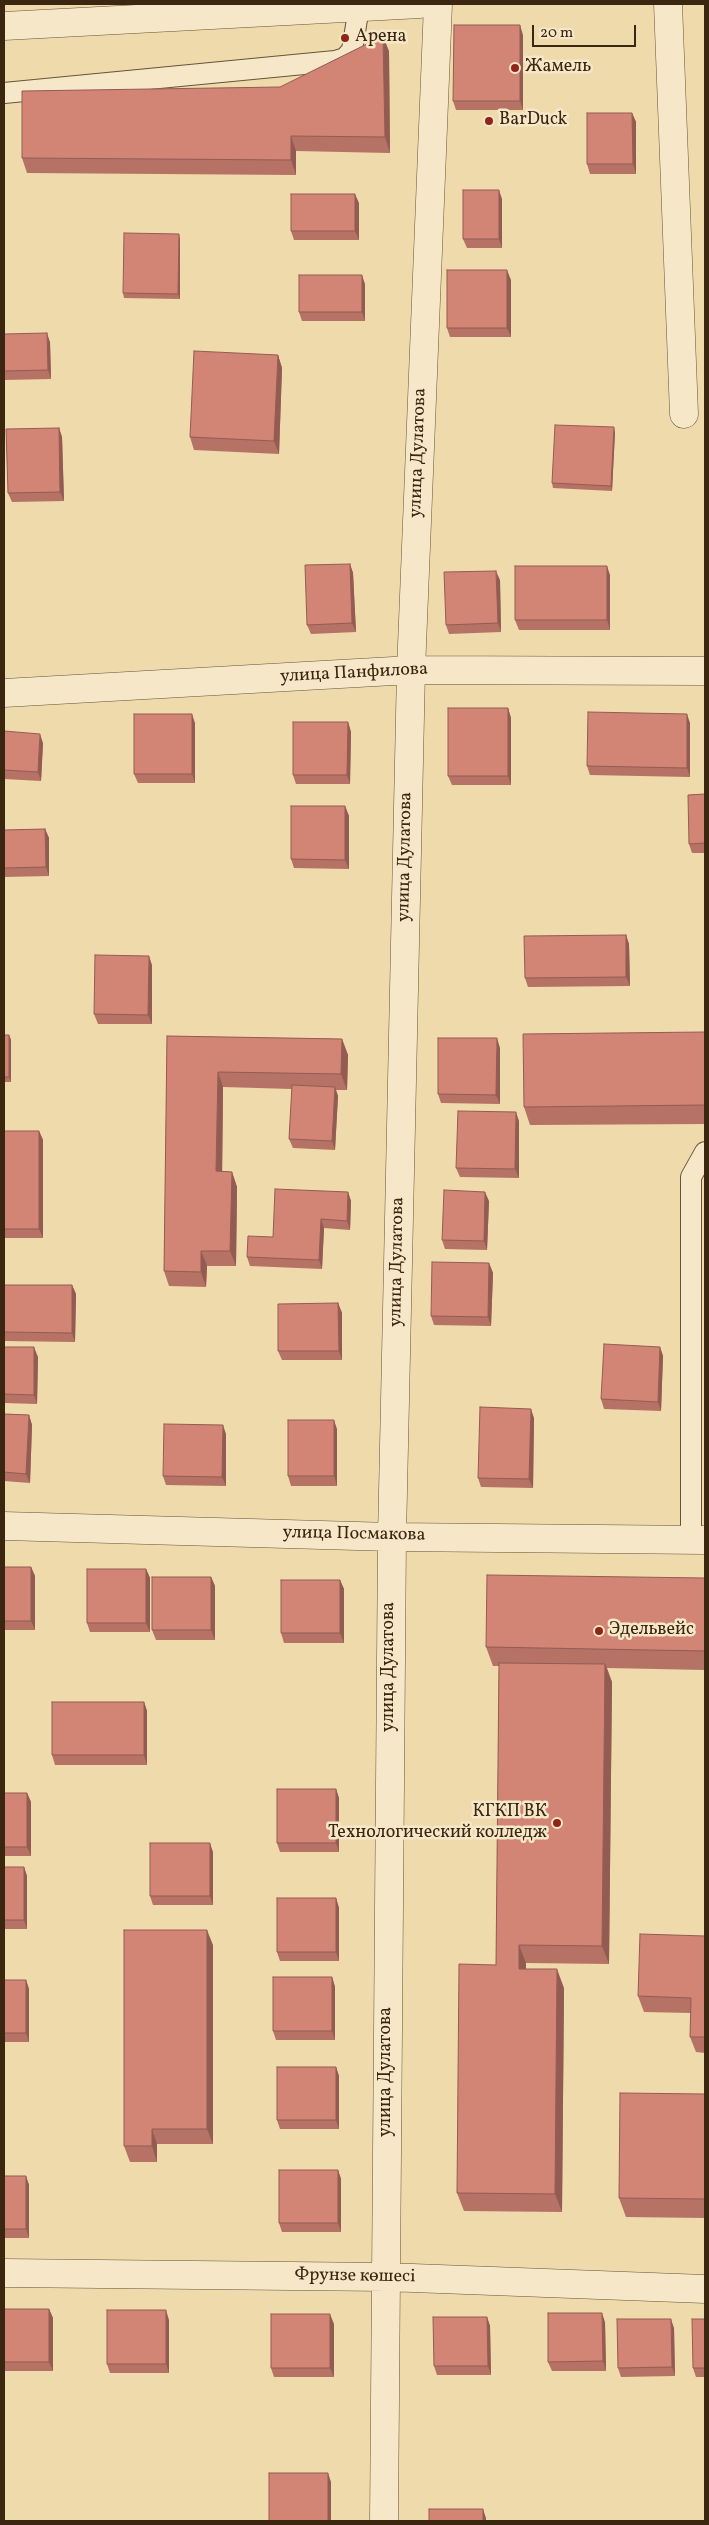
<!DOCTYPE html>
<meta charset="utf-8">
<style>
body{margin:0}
#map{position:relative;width:709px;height:2525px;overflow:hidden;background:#efdaab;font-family:Vollkorn,serif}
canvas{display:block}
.frame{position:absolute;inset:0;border:5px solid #3b2610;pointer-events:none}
.scale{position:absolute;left:532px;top:25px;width:104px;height:22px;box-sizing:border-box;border:2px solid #3b2610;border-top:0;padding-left:6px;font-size:15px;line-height:18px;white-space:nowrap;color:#3b2610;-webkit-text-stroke:4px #f5e7c8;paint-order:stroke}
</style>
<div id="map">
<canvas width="709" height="2525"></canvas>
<div class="frame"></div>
<div class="scale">20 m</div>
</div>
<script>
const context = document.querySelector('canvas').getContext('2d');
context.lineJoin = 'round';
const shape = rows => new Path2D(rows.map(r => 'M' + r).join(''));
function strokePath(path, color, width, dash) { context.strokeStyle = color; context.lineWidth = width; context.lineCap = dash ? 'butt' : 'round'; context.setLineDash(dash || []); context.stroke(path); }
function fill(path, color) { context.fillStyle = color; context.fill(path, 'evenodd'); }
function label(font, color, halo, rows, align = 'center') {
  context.font = font + ' Vollkorn,serif'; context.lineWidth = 5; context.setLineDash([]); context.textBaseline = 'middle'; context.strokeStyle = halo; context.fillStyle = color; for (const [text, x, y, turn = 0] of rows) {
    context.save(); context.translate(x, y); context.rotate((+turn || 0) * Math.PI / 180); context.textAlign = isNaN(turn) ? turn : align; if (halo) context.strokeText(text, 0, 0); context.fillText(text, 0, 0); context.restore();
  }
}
const service = shape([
 [4,93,335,61,345,58,352,50,359,7],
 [691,1540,691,1177,705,1152]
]);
const minor = shape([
 [668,4,684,414],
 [4,693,411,670,705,671],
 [4,1526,392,1537,705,1540],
 [4,2273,386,2277,705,2289],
 [384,2521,392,1537,411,670,438,4]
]);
const tertiary = shape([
 [4,26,420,4]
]);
strokePath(service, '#685337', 22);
strokePath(minor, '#685337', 29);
strokePath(tertiary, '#685337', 29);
strokePath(service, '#f5e7c8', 20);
strokePath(minor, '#f5e7c8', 28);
strokePath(tertiary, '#f5e7c8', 28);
fill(shape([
 [523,35,523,110,456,110,453,101],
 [389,51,390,153,296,151,296,175,27,173,22,158,280,87],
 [632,113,636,122,636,174,590,174,587,164],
 [502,199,502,248,467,248,463,239],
 [359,203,359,240,294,240,291,231],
 [180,239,180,299,124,298,123,293],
 [511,280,511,337,450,337,447,328],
 [365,284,365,321,302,321,299,312],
 [4,334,50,342,51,379,4,380],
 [278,355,282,368,279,454,194,450,190,437],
 [59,428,62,437,64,501,12,502,8,493],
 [615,432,612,491,553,488,552,483],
 [350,564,353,573,356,632,311,634,307,625],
 [610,575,610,630,519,630,515,620],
 [500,580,501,632,449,634,446,625],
 [508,708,511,718,511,785,452,785,448,776],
 [348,722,351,732,350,784,296,784,293,775],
 [195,723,195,783,138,783,134,774],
 [690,723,690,777,590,775,587,766],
 [4,731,43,743,41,781,4,779],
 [705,794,705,853,692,853,689,844],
 [345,806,349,816,349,869,294,868,291,859],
 [45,829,49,838,49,876,4,877,4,830],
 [626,935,629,944,630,986,528,987,525,978],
 [152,965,152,1024,98,1024,94,1014],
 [705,1032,705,1124,530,1125,524,1107],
 [4,1035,9,1035,11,1040,11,1082,4,1082],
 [167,1036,342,1039,348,1055,347,1090,336,1090,338,1096,335,1150,293,1148,289,1139,292,1089,223,1087,222,1171,232,1172,237,1187,236,1266,207,1266,206,1287,169,1286,164,1271],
 [500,1048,500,1104,441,1103,438,1094],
 [519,1121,519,1178,460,1177,456,1168],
 [4,1131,39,1131,43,1140,43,1238,4,1238],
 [348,1192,351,1201,350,1230,324,1228,322,1269,250,1266,247,1257,273,1237],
 [489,1201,487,1250,445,1249,442,1240],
 [489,1263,493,1273,491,1326,434,1325,431,1316],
 [4,1285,72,1285,76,1294,75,1342,4,1341],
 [338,1303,342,1313,342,1360,282,1360,278,1351],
 [4,1347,38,1357,37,1404,4,1403],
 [660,1347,663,1356,661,1411,604,1409,601,1399],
 [4,1414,29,1415,32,1425,30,1483,4,1481],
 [534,1418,533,1488,481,1487,478,1478],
 [337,1429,337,1486,291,1486,288,1476],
 [226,1434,226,1486,166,1485,163,1476],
 [4,1567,31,1567,35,1576,35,1630,4,1630],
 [146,1569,150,1578,150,1632,90,1632,87,1623],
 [211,1577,215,1586,215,1640,156,1640,152,1630],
 [705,1578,705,1670,607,1668,612,1682,609,1964,526,1963,526,1969,564,1988,562,2212,464,2211,457,2193,496,1965,499,1666,493,1666,486,1647],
 [340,1580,344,1589,344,1643,284,1643,281,1633],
 [144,1702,147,1711,147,1765,55,1765,52,1755],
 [336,1789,339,1798,339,1852,280,1852,277,1843],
 [4,1793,27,1793,31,1802,31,1856,4,1856],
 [213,1852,213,1905,153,1905,150,1896],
 [4,1867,24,1867,27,1876,27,1929,4,1929],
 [336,1898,339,1908,339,1961,280,1961,277,1952],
 [705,1936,705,2053,696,2052,690,2037,691,2013,644,2012,638,1996],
 [213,1945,213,2144,157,2144,157,2162,130,2162,124,2146],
 [332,1977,335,1987,335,2040,276,2040,273,2031],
 [4,1980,26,1980,29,1989,29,2042,4,2042],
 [336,2067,339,2076,339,2129,280,2129,277,2120],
 [705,2094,705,2218,626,2217,619,2198],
 [338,2170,341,2179,341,2232,282,2232,279,2223],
 [4,2176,26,2176,29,2185,29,2238,4,2238],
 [4,2309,49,2309,53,2318,53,2371,4,2371],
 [487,2317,490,2326,491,2375,437,2375,434,2366],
 [705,2319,705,2377,696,2377,693,2368],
 [169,2320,169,2373,110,2373,107,2364],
 [605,2322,606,2371,552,2371,548,2362],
 [334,2324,334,2377,274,2377,271,2368],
 [674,2328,675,2376,621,2377,618,2368]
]), '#b57265');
fill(shape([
 [520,25,523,35,523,110,520,101],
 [383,36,389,51,390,153,385,137],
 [632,113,636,122,636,174,633,164],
 [291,136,296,151,296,175,291,160],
 [499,190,502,199,502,248,499,239],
 [355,194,359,203,359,240,355,231],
 [179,234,180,239,180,299,178,294],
 [507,270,511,280,511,337,507,328],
 [362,275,365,284,365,321,362,312],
 [47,333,50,342,51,379,48,370],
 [278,355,282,368,279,454,274,441],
 [614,427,615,432,612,491,611,486],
 [59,428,62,437,64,501,60,492],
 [350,564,353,573,356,632,352,623],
 [607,566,610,575,610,630,607,620],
 [496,571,500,580,501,632,498,623],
 [508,708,511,718,511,785,508,776],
 [192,714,195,723,195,783,192,774],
 [687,714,690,723,690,777,687,768],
 [348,722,351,732,350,784,347,775],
 [40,734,43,743,41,781,38,772],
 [345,806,349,816,349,869,345,860],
 [45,829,49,838,49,876,46,867],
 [626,935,629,944,630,986,626,977],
 [149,956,152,965,152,1024,148,1015],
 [9,1035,11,1040,11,1082,9,1077],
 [497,1038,500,1048,500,1104,496,1095],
 [342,1039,348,1055,347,1090,341,1074],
 [218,1072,223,1087,222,1187,216,1171],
 [335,1087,338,1096,335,1150,332,1141],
 [516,1112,519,1121,519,1178,515,1169],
 [39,1131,43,1140,43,1238,39,1229],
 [232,1172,237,1187,236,1266,230,1251],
 [348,1192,351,1201,350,1230,347,1221],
 [485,1192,489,1201,487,1250,484,1241],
 [321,1219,324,1228,322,1269,319,1260],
 [201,1251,207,1266,206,1287,201,1272],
 [489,1263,493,1273,491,1326,488,1317],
 [72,1285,76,1294,75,1342,72,1333],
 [338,1303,342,1313,342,1360,339,1351],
 [34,1347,38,1357,37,1404,34,1395],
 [660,1347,663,1356,661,1411,658,1402],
 [531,1409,534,1418,533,1488,529,1479],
 [29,1415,32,1425,30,1483,26,1474],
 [334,1420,337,1429,337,1486,334,1476],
 [223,1425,226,1434,226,1486,222,1477],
 [31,1567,35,1576,35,1630,31,1621],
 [146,1569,150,1578,150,1632,146,1623],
 [211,1577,215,1586,215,1640,211,1630],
 [340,1580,344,1589,344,1643,340,1633],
 [605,1664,612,1682,609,1964,602,1946],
 [144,1702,147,1711,147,1765,144,1755],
 [336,1789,339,1798,339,1852,336,1843],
 [27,1793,31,1802,31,1856,27,1847],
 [210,1843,213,1852,213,1905,210,1896],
 [24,1867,27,1876,27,1929,24,1920],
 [336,1898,339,1908,339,1961,336,1952],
 [207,1930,213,1945,213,2144,207,2129],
 [519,1945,526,1963,526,1987,519,1969],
 [557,1969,564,1988,562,2212,555,2194],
 [332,1977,335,1987,335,2040,332,2031],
 [26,1980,29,1989,29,2042,26,2033],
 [336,2067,339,2076,339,2129,336,2120],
 [152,2129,157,2144,157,2162,152,2146],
 [338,2170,341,2179,341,2232,338,2223],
 [26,2176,29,2185,29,2238,26,2229],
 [49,2309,53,2318,53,2371,49,2362],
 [166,2310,169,2320,169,2373,166,2364],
 [602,2313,605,2322,606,2371,603,2361],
 [330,2314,334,2324,334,2377,330,2368],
 [487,2317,490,2326,491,2375,488,2366],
 [671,2319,674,2328,675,2376,672,2367],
 [328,2473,331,2482,331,2521,328,2521],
 [483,2509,486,2518,486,2521,483,2521]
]), '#935c52');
const building = shape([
 [454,25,520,25,520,101,453,101,454,25],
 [383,36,385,137,291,136,291,160,22,158,22,91,280,87,383,36],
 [587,113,632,113,633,164,587,164,587,113],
 [463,190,499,190,499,239,463,239,463,190],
 [291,194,355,194,355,231,291,231,291,194],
 [124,233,179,234,178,294,123,293,124,233],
 [447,270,507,270,507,328,447,328,447,270],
 [299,275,362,275,362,312,299,312,299,275],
 [47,333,48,370,4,371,4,334,47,333],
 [194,351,278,355,274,441,190,437,194,351],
 [555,425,614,427,611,486,552,483,555,425],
 [59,428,60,492,8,493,6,429,59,428],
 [350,564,352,623,307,625,305,565,350,564],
 [515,566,607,566,607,620,515,620,515,566],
 [496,571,498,623,446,625,444,572,496,571],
 [448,708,508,708,508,776,448,776,448,708],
 [588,712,687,714,687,768,587,766,588,712],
 [134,714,192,714,192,774,134,774,134,714],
 [293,722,348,722,347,775,293,775,293,722],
 [4,731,40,734,38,772,4,770,4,731],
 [705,794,705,843,689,844,688,795,705,794],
 [291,806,345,806,345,860,291,859,291,806],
 [45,829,46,867,4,868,4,830,45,829],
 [626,935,626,977,525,978,524,936,626,935],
 [95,955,149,956,148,1015,94,1014,95,955],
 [705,1032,705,1105,524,1107,523,1034,705,1032],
 [4,1035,9,1035,9,1077,4,1077,4,1035],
 [167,1036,342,1039,341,1074,218,1072,216,1171,232,1172,230,1251,201,1251,201,1272,164,1271,167,1036],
 [438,1038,497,1038,496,1095,438,1094,438,1038],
 [292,1085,335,1087,332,1141,289,1139,292,1085],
 [458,1111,516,1112,515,1169,456,1168,458,1111],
 [4,1131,39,1131,39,1229,4,1229,4,1131],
 [275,1189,348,1192,347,1221,321,1219,319,1260,247,1257,248,1236,273,1237,275,1189],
 [444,1190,485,1192,484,1241,442,1240,444,1190],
 [432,1262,489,1263,488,1317,431,1316,432,1262],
 [4,1285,72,1285,72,1333,4,1332,4,1285],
 [338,1303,339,1351,278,1351,278,1304,338,1303],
 [604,1344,660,1347,658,1402,601,1399,604,1344],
 [4,1347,34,1347,34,1395,4,1394,4,1347],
 [480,1407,531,1409,529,1479,478,1478,480,1407],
 [4,1414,29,1415,26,1474,4,1472,4,1414],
 [288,1420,334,1420,334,1476,288,1476,288,1420],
 [164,1424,223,1425,222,1477,163,1476,164,1424],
 [4,1567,31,1567,31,1621,4,1621,4,1567],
 [87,1569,146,1569,146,1623,87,1623,87,1569],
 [487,1575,705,1578,705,1651,486,1647,487,1575],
 [152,1577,211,1577,211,1630,152,1630,152,1577],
 [281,1580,340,1580,340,1633,281,1633,281,1580],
 [499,1663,605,1664,602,1946,519,1945,519,1969,557,1969,555,2194,457,2193,459,1964,496,1965,499,1663],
 [52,1702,144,1702,144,1755,52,1755,52,1702],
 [277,1789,336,1789,336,1843,277,1843,277,1789],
 [4,1793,27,1793,27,1847,4,1847,4,1793],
 [150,1843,210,1843,210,1896,150,1896,150,1843],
 [4,1867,24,1867,24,1920,4,1920,4,1867],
 [277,1898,336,1898,336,1952,277,1952,277,1898],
 [124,1930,207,1930,207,2129,152,2129,152,2146,124,2146,124,1930],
 [640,1934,705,1936,705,2037,690,2037,691,1998,638,1996,640,1934],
 [273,1977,332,1977,332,2031,273,2031,273,1977],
 [4,1980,26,1980,26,2033,4,2033,4,1980],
 [277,2067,336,2067,336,2120,277,2120,277,2067],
 [620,2093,705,2094,705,2199,619,2198,620,2093],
 [279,2170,338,2170,338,2223,279,2223,279,2170],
 [4,2176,26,2176,26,2229,4,2229,4,2176],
 [4,2309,49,2309,49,2362,4,2362,4,2309],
 [107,2310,166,2310,166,2364,107,2364,107,2310],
 [548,2313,602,2313,603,2361,548,2362,548,2313],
 [271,2314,330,2314,330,2368,271,2368,271,2314],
 [433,2317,487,2317,488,2366,434,2366,433,2317],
 [617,2319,671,2319,672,2367,618,2368,617,2319],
 [692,2319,705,2319,705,2368,693,2368,692,2319],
 [269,2473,328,2473,328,2521,269,2521,269,2473],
 [429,2509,483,2509,483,2521,429,2521,429,2509]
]);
fill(building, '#d28475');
strokePath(building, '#935c52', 1);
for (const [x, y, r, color] of [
 [345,38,5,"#8f2418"],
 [515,68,5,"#8f2418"],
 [489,121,5,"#8f2418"],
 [599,1631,5,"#8f2418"],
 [557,1823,5,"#8f2418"]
]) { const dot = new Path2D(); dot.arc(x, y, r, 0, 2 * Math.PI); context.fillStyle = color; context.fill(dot); strokePath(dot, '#f5e7c8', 2); }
label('18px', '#3b2610', '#f5e7c8', [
 ["Арена",355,38],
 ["Жамель",525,68],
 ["BarDuck",499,121],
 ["Эдельвейс",609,1631],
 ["КГКП ВК",547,1813,"right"],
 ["Технологический колледж",547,1834,"right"]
], 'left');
label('18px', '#3b2610', '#f5e7c8', [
 ["улица Дулатова",419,453,-88],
 ["улица Панфилова",354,674,-3],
 ["улица Дулатова",406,857,-89],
 ["улица Дулатова",398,1262,-89],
 ["улица Посмакова",354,1535,1],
 ["улица Дулатова",390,1667,-90],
 ["улица Дулатова",387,2072,-90],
 ["Фрунзе көшесі",355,2277,1]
]);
</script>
